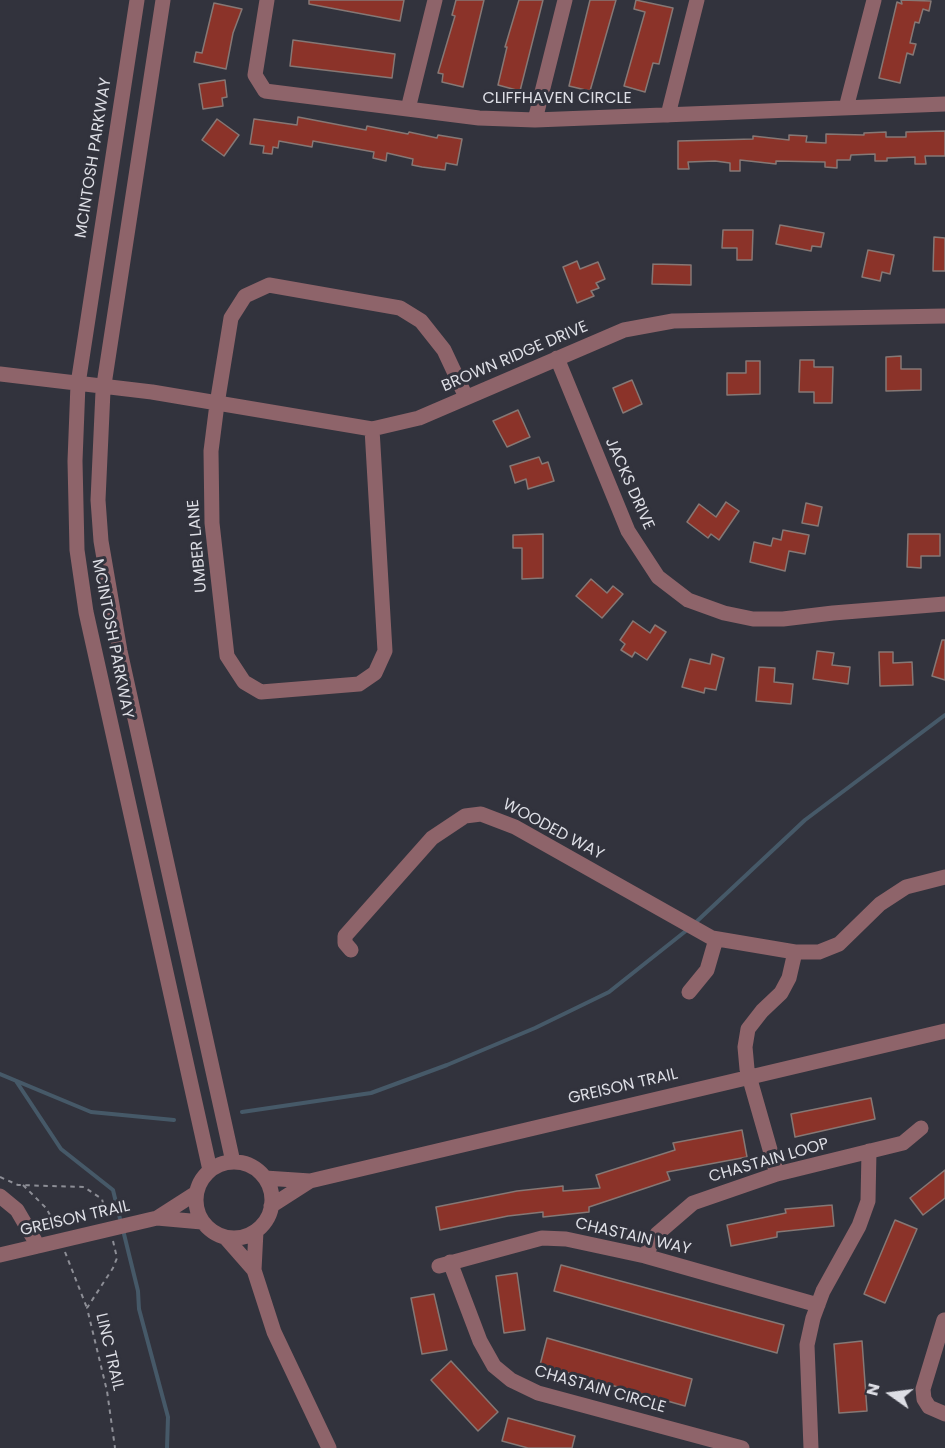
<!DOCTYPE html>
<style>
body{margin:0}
#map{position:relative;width:945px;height:1448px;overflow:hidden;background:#32333d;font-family:Poppins,sans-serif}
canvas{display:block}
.north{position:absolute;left:861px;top:1364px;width:60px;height:60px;-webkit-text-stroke:4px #32333d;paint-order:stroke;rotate:284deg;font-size:16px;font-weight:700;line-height:24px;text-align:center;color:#dddee5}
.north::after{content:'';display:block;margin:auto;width:21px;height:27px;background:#dddee5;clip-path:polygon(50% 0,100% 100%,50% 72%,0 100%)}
</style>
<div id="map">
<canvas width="945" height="1448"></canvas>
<div class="north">N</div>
</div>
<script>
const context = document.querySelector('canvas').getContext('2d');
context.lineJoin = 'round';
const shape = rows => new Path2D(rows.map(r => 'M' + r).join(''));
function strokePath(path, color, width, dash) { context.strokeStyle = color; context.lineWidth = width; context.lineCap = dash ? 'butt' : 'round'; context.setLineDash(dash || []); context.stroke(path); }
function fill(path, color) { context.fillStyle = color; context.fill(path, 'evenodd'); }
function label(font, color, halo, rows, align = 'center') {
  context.font = font + ' Poppins,sans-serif'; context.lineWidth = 6; context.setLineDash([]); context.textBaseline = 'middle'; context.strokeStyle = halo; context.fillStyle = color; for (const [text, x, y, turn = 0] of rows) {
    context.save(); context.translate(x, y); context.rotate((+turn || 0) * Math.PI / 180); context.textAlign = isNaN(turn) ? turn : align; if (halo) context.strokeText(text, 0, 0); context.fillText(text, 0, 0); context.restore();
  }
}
strokePath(shape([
 [695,923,805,820,945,715],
 [0,1074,91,1112,174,1120],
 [16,1081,61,1149,113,1190,121,1223],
 [242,1112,371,1093,447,1065,535,1028,609,992,687,930],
 [123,1230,138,1291,139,1309,168,1417,167,1448]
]), '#465968', 4);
const building = shape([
 [309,0,404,0,400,21,309,4,309,0],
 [456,0,484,0,463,87,442,82,443,74,438,73,455,16,452,15,456,0],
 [519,0,543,0,520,91,498,85,507,47,505,47,519,0],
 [590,0,616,0,590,91,569,86,590,0],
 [636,0,673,8,659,64,653,63,645,92,624,86,645,12,634,9,636,0],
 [901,0,931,1,929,11,923,9,919,23,915,22,910,43,916,44,913,55,907,53,900,83,879,78,897,2,902,4,901,0],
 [214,3,242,9,233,33,226,69,194,62,196,52,202,53,214,3],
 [293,40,395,54,392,78,290,66,293,40],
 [225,80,227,97,222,98,223,106,203,109,199,84,225,80],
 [298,117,366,130,367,126,408,134,409,132,437,138,438,135,462,139,457,165,446,163,445,170,422,167,412,165,413,159,387,153,386,161,373,158,374,152,313,141,312,147,279,141,278,148,273,147,272,154,263,153,264,146,250,144,254,119,297,125,298,117],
 [217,119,239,135,224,156,202,140,217,119],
 [945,131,945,156,925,156,926,164,915,164,915,157,887,158,887,161,875,161,875,154,851,155,850,160,837,160,837,168,825,167,825,162,776,161,776,164,740,160,740,171,730,171,730,163,715,161,688,162,689,169,678,169,678,141,753,139,753,136,789,140,789,135,807,136,806,142,826,143,826,134,864,135,864,133,886,132,886,137,906,137,906,132,945,131],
 [780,225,824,233,821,247,812,246,811,251,776,244,780,225],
 [723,230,753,230,752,260,737,260,737,248,722,248,723,230],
 [934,237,945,238,945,271,933,271,934,237],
 [868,250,894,255,890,274,882,272,880,281,862,277,868,250],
 [577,261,580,269,598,262,605,279,596,283,599,288,591,291,594,296,577,303,563,267,577,261],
 [653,264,691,265,691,285,652,284,653,264],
 [901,356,901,369,921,369,921,390,886,391,886,357,901,356],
 [800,360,814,360,814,367,833,367,832,403,814,403,814,392,799,392,800,360],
 [746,361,760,361,760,394,727,395,727,373,746,373,746,361],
 [632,380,642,404,623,413,613,388,632,380],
 [518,410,530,437,507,447,493,421,518,410],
 [539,457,542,464,548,462,554,481,528,489,526,479,515,483,510,466,539,457],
 [726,502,739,511,719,540,711,534,708,538,687,522,699,504,716,517,726,502],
 [806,503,822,507,818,526,802,523,806,503],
 [783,530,809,535,805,554,789,551,785,571,750,562,754,542,771,546,773,538,781,540,783,530],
 [543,534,543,578,522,579,522,548,513,548,513,535,543,534],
 [908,534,940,534,940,556,921,556,921,568,907,567,908,534],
 [591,579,607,593,613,586,623,594,602,618,576,596,591,579],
 [633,621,650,633,655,625,666,632,647,660,635,652,632,657,621,650,625,644,620,640,633,621],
 [942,640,945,640,945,680,932,676,942,640],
 [817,651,834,653,832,665,850,667,848,684,813,679,817,651],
 [879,652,893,652,893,663,912,662,913,685,880,686,879,652],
 [712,654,724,658,716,690,705,688,704,693,682,687,690,659,710,664,712,654],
 [759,667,775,668,774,682,793,684,791,704,756,701,759,667],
 [871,1098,875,1119,795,1137,791,1114,871,1098],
 [742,1130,747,1157,667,1172,670,1180,589,1207,589,1212,543,1217,543,1212,508,1216,440,1230,436,1207,517,1191,563,1186,563,1191,600,1188,596,1175,675,1150,673,1143,742,1130],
 [945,1170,945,1198,923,1215,910,1198,945,1170],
 [832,1205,834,1226,777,1232,777,1237,731,1246,727,1225,786,1213,785,1209,832,1205],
 [895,1220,917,1229,885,1303,864,1294,895,1220],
 [561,1265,784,1325,777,1353,554,1291,561,1265],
 [517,1273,525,1330,504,1333,496,1276,517,1273],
 [434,1294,447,1350,422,1354,411,1298,434,1294],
 [547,1338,692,1379,685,1406,540,1365,547,1338],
 [862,1341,867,1411,839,1413,834,1344,862,1341],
 [451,1361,498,1412,478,1431,431,1380,451,1361],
 [508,1418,575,1436,572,1448,528,1448,502,1441,508,1418]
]);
fill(building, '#8b3329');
strokePath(building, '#867875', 1.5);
strokePath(shape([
 [0,1177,18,1185,84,1187,102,1199,106,1215],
 [23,1185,46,1208,57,1227],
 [113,1241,117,1258,113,1268,87,1308,107,1391,115,1448],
 [65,1252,87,1308]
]), '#8d8e96', 2, [4.5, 4.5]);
strokePath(shape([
 [137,0,78,384,75,461,77,550,86,612,210,1170],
 [163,0,103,391,98,500,101,541,120,651,233,1162],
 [267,0,255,75,265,91,479,118,535,120,945,104],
 [846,108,874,0],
 [408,109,435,0],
 [668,115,697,0],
 [535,120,565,0],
 [557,358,628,531,658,577,688,600,724,613,753,619,783,619,833,613,945,604],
 [0,374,152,392,372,429,419,418,624,330,673,321,945,316],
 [372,429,385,651,375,673,359,684,261,692,244,682,227,656,212,523,211,451,217,404,231,318,245,296,269,285,400,308,421,321,444,350,466,397],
 [351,950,345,943,345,936,432,838,465,816,481,814,515,827,712,938,795,952,789,978,781,993,762,1011,748,1029,745,1047,747,1069,777,1174],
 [795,952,819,952,839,944,880,904,906,887,945,877],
 [689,992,707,970,716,939],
 '196 1200a38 38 0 1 1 76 0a38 38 0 1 1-76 0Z',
 [265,1178,310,1181,945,1031],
 [0,1196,17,1210,38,1246],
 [271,1206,310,1181],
 [157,1218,202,1222],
 [256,1231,254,1270,274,1332,329,1448],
 [225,1237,254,1270],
 [0,1255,157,1218,196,1193],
 [645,1256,657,1234,693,1203,777,1174,903,1143,921,1128],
 [450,1262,480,1341,494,1366,511,1380,538,1393,742,1448],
 [439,1266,542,1238,566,1239,645,1256,818,1305],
 [944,1320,923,1389,924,1399,929,1407,945,1414],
 [811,1448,807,1345,813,1318,823,1291,859,1226,868,1201,869,1151]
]), '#8e646a', 15);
label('16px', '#dddee5', '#32333d', [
 ["CLIFFHAVEN CIRCLE",557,99],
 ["MCINTOSH PARKWAY",94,158,-81],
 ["BROWN RIDGE DRIVE",515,357,-23],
 ["JACKS DRIVE",629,484,66],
 ["UMBER LANE",198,546,-95],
 ["MCINTOSH PARKWAY",112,639,79],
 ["WOODED WAY",553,830,28],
 ["GREISON TRAIL",623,1087,-13],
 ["CHASTAIN LOOP",769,1161,-16],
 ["GREISON TRAIL",75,1219,-13],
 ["CHASTAIN WAY",633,1237,13],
 ["LINC TRAIL",109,1352,77],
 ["CHASTAIN CIRCLE",600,1390,16]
]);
</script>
